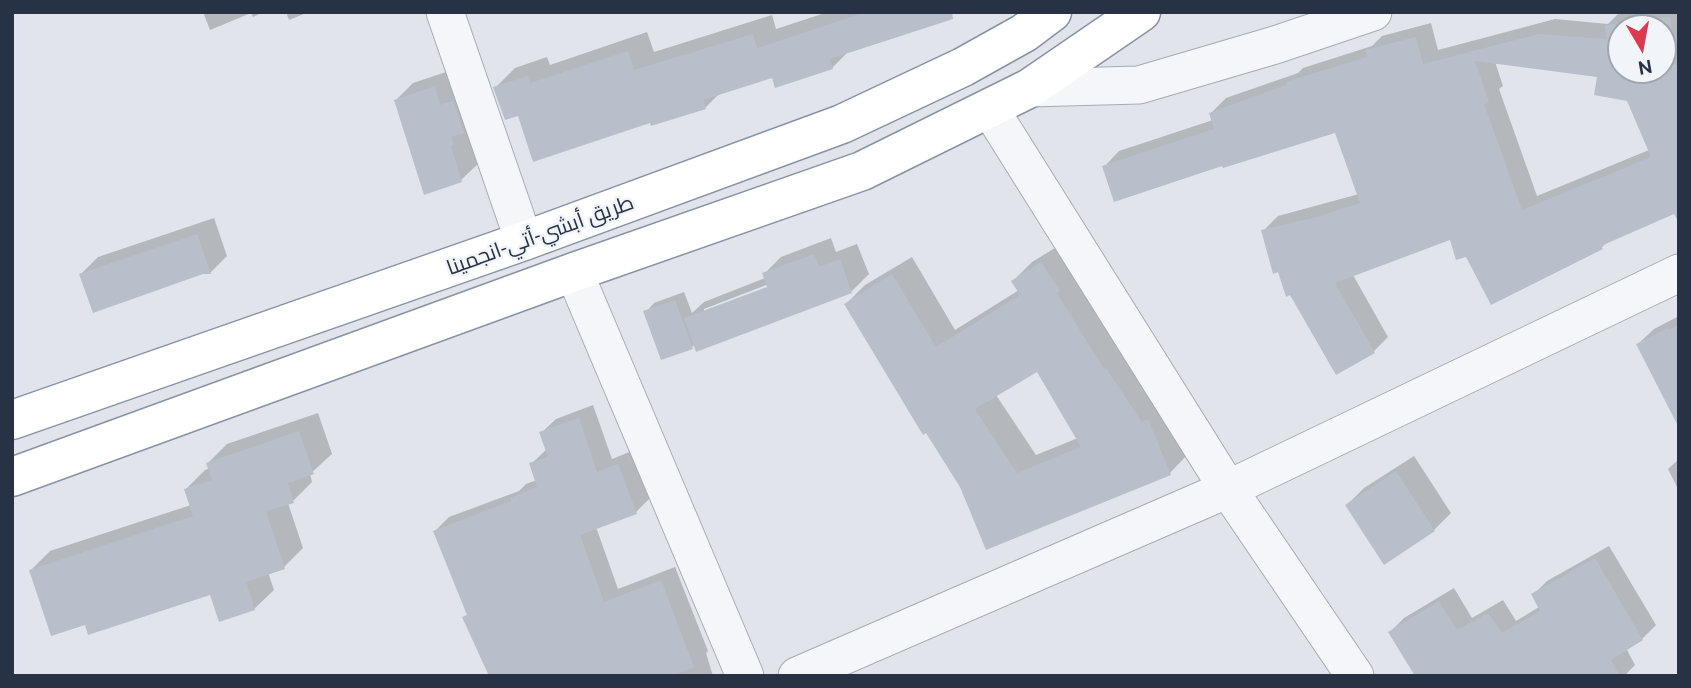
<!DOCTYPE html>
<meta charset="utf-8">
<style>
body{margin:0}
#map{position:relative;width:1691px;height:688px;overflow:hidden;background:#e1e5eb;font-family:Ubuntu,sans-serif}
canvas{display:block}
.frame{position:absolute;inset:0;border:14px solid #273245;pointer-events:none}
.north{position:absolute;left:1607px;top:14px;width:70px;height:70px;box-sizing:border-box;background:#f1f4f8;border:2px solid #a0a6b0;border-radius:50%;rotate:170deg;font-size:19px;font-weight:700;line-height:28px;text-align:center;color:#273245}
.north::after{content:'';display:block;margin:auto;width:24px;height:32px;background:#dd3950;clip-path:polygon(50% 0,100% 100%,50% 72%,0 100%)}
</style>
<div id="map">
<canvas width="1691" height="688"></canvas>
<div class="frame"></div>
<div class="north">N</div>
</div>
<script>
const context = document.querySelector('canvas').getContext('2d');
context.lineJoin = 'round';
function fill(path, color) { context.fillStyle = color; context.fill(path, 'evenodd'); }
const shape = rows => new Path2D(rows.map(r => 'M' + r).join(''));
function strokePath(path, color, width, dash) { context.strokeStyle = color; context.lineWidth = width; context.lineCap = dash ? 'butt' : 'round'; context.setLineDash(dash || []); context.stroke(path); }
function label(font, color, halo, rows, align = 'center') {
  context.font = font + ' Ubuntu,Cairo,sans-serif'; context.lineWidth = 5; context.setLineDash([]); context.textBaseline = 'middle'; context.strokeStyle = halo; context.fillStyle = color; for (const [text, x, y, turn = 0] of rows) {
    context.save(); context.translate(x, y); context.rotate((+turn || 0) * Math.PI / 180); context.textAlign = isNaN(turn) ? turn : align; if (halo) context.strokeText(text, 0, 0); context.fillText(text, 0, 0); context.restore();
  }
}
fill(shape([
 [203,12,264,12,253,17,251,13,210,30],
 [286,12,309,12,289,20],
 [828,12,946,12,849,51,832,68,773,75,721,92,705,108,652,120,519,114,495,88,515,68,547,57,550,65,647,32,654,52,772,15,776,29],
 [1620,12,1679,12,1679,210,1609,240,1601,248,1467,255,1451,238,1353,275,1388,337,1373,352,1263,231,1278,216,1359,194,1336,131,1104,167,1119,151,1213,120,1211,113,1226,98,1298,73,1303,68,1372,46,1382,36,1431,23,1438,50,1555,19,1608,24],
 [1621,28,1663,28,1663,70,1621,70],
 [1495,62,1599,76,1628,99,1649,150,1537,196,1499,89,1503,86],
 [452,70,479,163,461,180,396,100,413,83],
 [214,218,227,256,210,273,81,274,98,257],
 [831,238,836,252,857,244,869,274,852,291,698,349,695,344,692,347,646,312,654,303,684,292,692,313,704,302,765,278,764,274,781,257],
 [774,282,776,285,704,312,704,309],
 [1060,245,1188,454,1170,473,962,486,846,304,865,285,912,257,955,330,1019,290,1013,281,1032,262],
 [1038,370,1078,438,1036,455,996,395],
 [1679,316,1679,412,1638,344,1654,329],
 [593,405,612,459,632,451,650,498,636,512,596,527,618,589,675,567,708,651,706,653,713,676,491,676,469,614,435,531,449,517,519,491,526,484,537,480,531,464,546,450,541,433,556,419],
 [318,413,332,454,310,474,312,482,293,501,288,503,303,548,284,567,268,572,274,590,254,609,211,592,86,623,31,570,50,551,191,505,186,489,205,470,210,468,208,463,227,444],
 [1414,456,1451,513,1434,530,1347,505,1364,488],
 [1679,459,1679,491,1668,469],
 [1609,546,1656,625,1642,639,1626,648,1635,665,1624,676,1416,676,1390,632,1404,618,1454,588,1472,618,1503,600,1516,621,1539,607,1533,595,1547,581]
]), '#0003');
fill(shape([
 [865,12,952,12,953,19,830,59,833,69,775,88,772,78,703,100,706,109,651,126,650,123,533,162,518,116,505,120,493,87,528,76,530,83,628,51,634,70,753,34,757,48],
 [1670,17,1675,65,1679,64,1679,223,1674,214,1601,246,1603,249,1491,305,1466,257,1456,260,1450,240,1335,283,1375,353,1336,375,1290,295,1286,297,1278,272,1273,274,1261,230,1317,217,1360,203,1335,133,1223,168,1222,166,1114,202,1102,166,1214,129,1209,113,1286,85,1286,82,1367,57,1365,50,1416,37,1423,64,1539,34,1606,39,1605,25],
 [1621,28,1663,28,1663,70,1621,70],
 [1475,61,1597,77,1594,95,1627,101,1651,157,1522,210,1484,104,1489,102],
 [435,86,440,105,453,101,464,133,451,137,454,145,451,146,462,182,424,195,394,100],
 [197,234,211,274,203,274,93,313,79,274],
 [814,254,819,267,840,259,852,293,696,352,684,318,767,287,762,273],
 [1041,262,1060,291,1057,293,1104,369,1106,368,1142,422,1148,419,1171,475,986,550,960,487,926,433,923,435,844,304,892,274,936,347,1020,295,1011,281],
 [1037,372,1081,447,1017,473,975,409],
 [675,300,693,349,661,360,643,311],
 [1679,325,1679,428,1636,344,1668,328,1669,330],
 [579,418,597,472,618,464,637,514,580,535,604,602,661,580,694,667,672,676,489,676,462,617,467,615,433,531,511,501,510,498,537,487,529,463,548,457,539,432],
 [299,431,314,474,288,483,294,503,266,511,285,569,246,582,255,610,219,622,210,595,88,635,85,625,51,636,29,570,193,516,184,489,212,480,206,463],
 [1396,471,1435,531,1384,565,1345,505],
 [1595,558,1643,640,1611,660,1620,676,1415,676,1388,632,1439,601,1457,630,1488,613,1502,633,1540,611,1531,594]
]), '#b8beca');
const street = shape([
 [445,12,524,241],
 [1030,88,1139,85,1275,45,1373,12],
 [990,109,1228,489,1355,676],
 [574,272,745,676],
 [797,676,1228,489,1679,273]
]);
const highway = shape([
 [12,420,524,241,842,124,963,67,1024,33,1052,12],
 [12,477,574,272,862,171,1030,88,1141,12]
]);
strokePath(street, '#a5acb6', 39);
strokePath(highway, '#8792a4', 41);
strokePath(street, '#f5f6f9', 37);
strokePath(highway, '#fff', 38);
label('21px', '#273245', '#f1f4f8', [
 ["طريق أبشي-أتي-انجمينا",540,235,-20]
]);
</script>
